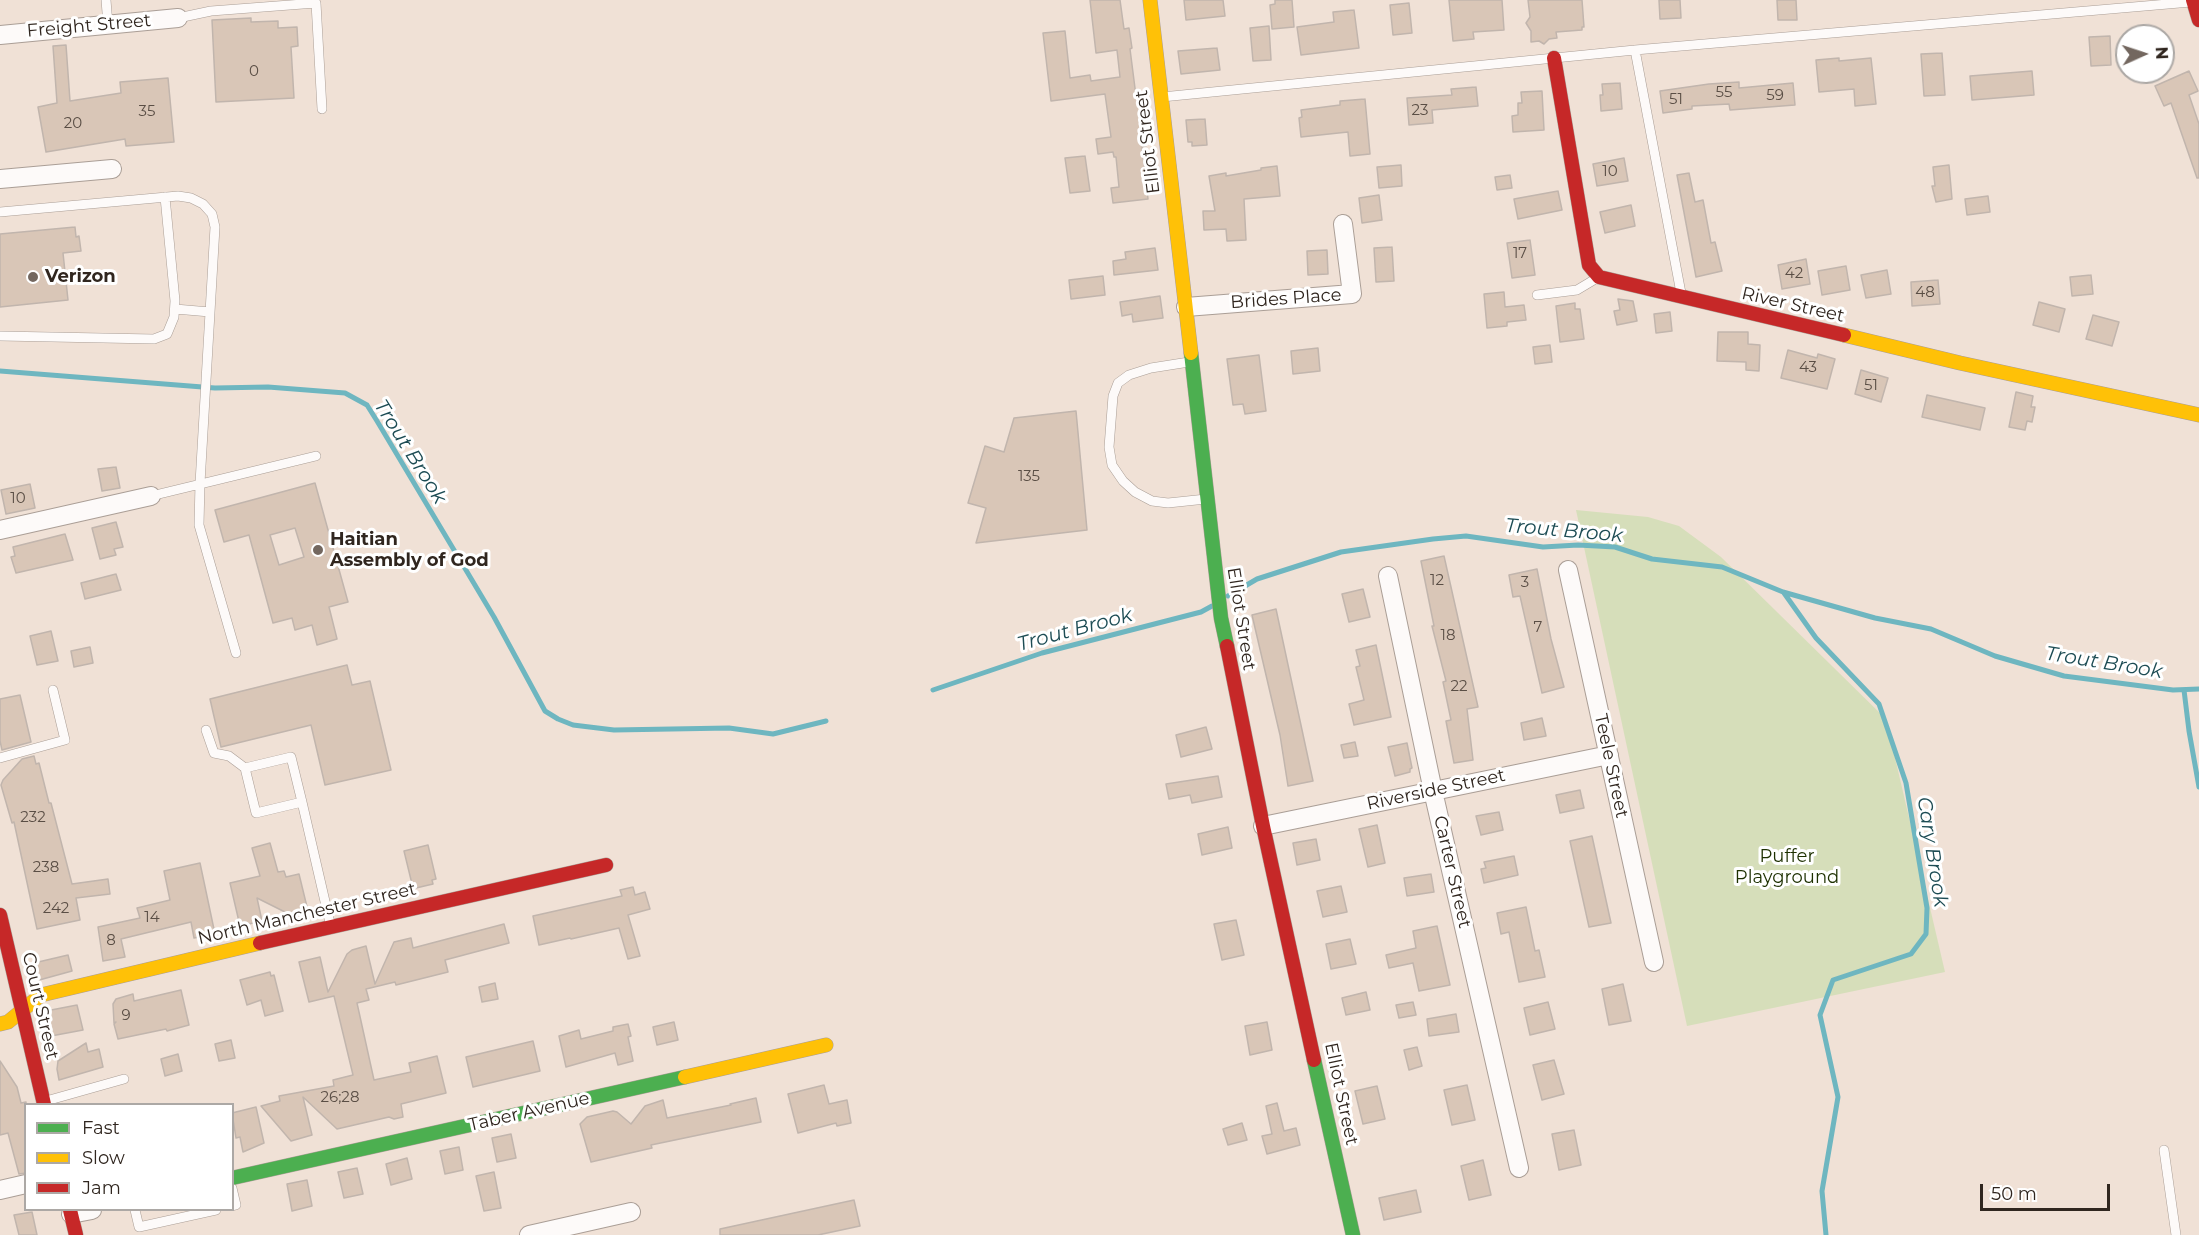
<!DOCTYPE html>
<style>
body{margin:0}
#map{position:relative;width:2199px;height:1235px;overflow:hidden;background:#f0e1d6;font-family:Montserrat,sans-serif}
canvas{display:block}
.legend{position:absolute;left:24px;top:1103px;width:210px;height:108px;box-sizing:border-box;background:#fff;border:2px solid #aca8a5;margin:0;padding:8px 10px;list-style:none;font-size:18px;color:#30261f}
.legend li{display:flex;align-items:center;gap:12px;height:30px}
.legend b{width:30px;border:2px solid #aca8a5}
.north{position:absolute;left:2115px;top:24px;width:60px;height:60px;box-sizing:border-box;background:#fff;border:2px solid #aca8a5;border-radius:50%;rotate:87deg;font-size:16px;font-weight:700;line-height:24px;text-align:center;color:#30261f}
.north::after{content:'';display:block;margin:auto;width:21px;height:27px;background:#73675f;clip-path:polygon(50% 0,100% 100%,50% 72%,0 100%)}
.scale{position:absolute;left:1980px;top:1184px;width:130px;height:27px;box-sizing:border-box;border:3px solid #30261f;border-top:0;padding-left:8px;font-size:18px;line-height:21px;white-space:nowrap;color:#30261f;-webkit-text-stroke:4px #fff;paint-order:stroke}
</style>
<div id="map">
<canvas width="2199" height="1235"></canvas>
<ul class="legend">
<li><b style="height:8px;background:#4caf50"></b>Fast</li>
<li><b style="height:8px;background:#ffc107"></b>Slow</li>
<li><b style="height:8px;background:#c62828"></b>Jam</li>
</ul>
<div class="north">N</div>
<div class="scale">50 m</div>
</div>
<script>
const context = document.querySelector('canvas').getContext('2d');
context.lineJoin = 'round';
function fill(path, color) { context.fillStyle = color; context.fill(path, 'evenodd'); }
const shape = rows => new Path2D(rows.map(r => 'M' + r).join(''));
function strokePath(path, color, width, dash) { context.strokeStyle = color; context.lineWidth = width; context.lineCap = dash ? 'butt' : 'round'; context.setLineDash(dash || []); context.stroke(path); }
function label(font, color, halo, rows, align = 'center') {
  context.font = font + ' Montserrat,sans-serif'; context.lineWidth = 6; context.setLineDash([]); context.textBaseline = 'middle'; context.strokeStyle = halo; context.fillStyle = color; for (const [text, x, y, turn = 0] of rows) {
    context.save(); context.translate(x, y); context.rotate((+turn || 0) * Math.PI / 180); context.textAlign = isNaN(turn) ? turn : align; if (halo) context.strokeText(text, 0, 0); context.fillText(text, 0, 0); context.restore();
  }
}
fill(shape([
 [1576,510,1648,517,1679,526,1721,557,1886,719,1945,972,1687,1026]
]), '#d6deba');
strokePath(shape([
 [0,371,215,388,268,387,345,393,367,405,377,421,494,617,545,711,558,719,573,725,614,730,729,728,773,734,826,721],
 [1784,593,1816,638,1879,704,1906,783,1927,908,1926,934,1911,954,1833,980,1820,1015,1838,1097,1822,1191,1826,1235],
 [1228,596,1257,579,1341,552,1433,539,1466,536,1543,547,1578,545,1615,547,1652,559,1722,567,1783,592,1875,618,1931,629,1995,656,2064,676,2173,690,2199,689],
 [933,690,1042,653,1201,612,1212,606],
 [2184,690,2189,731,2199,787]
]), '#6eb6c0', 5);
const building = shape([
 [1090,0,1120,0,1124,29,1129,28,1132,48,1130,49,1136,96,1142,95,1145,118,1142,118,1146,146,1142,147,1148,199,1113,203,1111,188,1119,187,1116,157,1114,157,1113,152,1098,154,1096,139,1111,137,1105,94,1051,101,1043,33,1065,31,1070,78,1090,75,1091,81,1120,77,1117,50,1096,53,1090,0],
 [1184,0,1223,0,1225,16,1186,20,1184,0],
 [1275,0,1292,0,1294,27,1272,29,1270,5,1275,4,1275,0],
 [1449,0,1502,0,1504,30,1473,32,1474,39,1453,41,1449,0],
 [1528,0,1582,0,1584,27,1582,27,1582,30,1556,32,1557,38,1549,39,1544,44,1539,41,1531,42,1531,31,1526,23,1530,17,1528,0],
 [1659,0,1680,0,1681,18,1660,19,1659,0],
 [1777,0,1796,0,1797,20,1778,20,1777,0],
 [1409,3,1412,33,1393,35,1390,5,1409,3],
 [1354,10,1359,48,1301,55,1297,27,1334,22,1333,12,1354,10],
 [251,18,251,22,278,21,278,28,297,27,298,46,291,47,294,98,216,102,212,20,251,18],
 [1269,26,1271,60,1253,61,1250,28,1269,26],
 [2110,36,2111,65,2091,66,2089,37,2110,36],
 [66,45,70,101,121,93,120,82,168,78,174,142,126,146,125,139,46,152,38,107,57,103,53,46,66,45],
 [1217,48,1220,70,1181,74,1178,51,1217,48],
 [1942,53,1945,95,1924,96,1921,54,1942,53],
 [1839,58,1839,61,1871,58,1876,104,1855,106,1854,89,1819,92,1816,60,1839,58],
 [2032,71,2034,95,1972,100,1970,76,2032,71],
 [2189,71,2198,91,2189,95,2199,124,2199,178,2197,178,2171,103,2164,106,2155,86,2189,71],
 [1739,82,1739,88,1793,83,1795,105,1730,110,1729,104,1692,106,1692,109,1663,113,1660,91,1709,84,1739,82],
 [1620,83,1622,109,1601,111,1600,95,1603,95,1602,84,1620,83],
 [1476,87,1478,106,1432,110,1433,123,1409,125,1407,98,1452,95,1451,89,1476,87],
 [1542,91,1544,130,1513,132,1512,116,1518,115,1518,103,1522,103,1521,92,1542,91],
 [1365,99,1370,154,1350,156,1348,132,1301,137,1299,118,1302,117,1301,110,1340,105,1340,101,1365,99],
 [1205,119,1207,145,1192,146,1192,142,1188,142,1186,120,1205,119],
 [1085,156,1090,191,1070,193,1065,158,1085,156],
 [1624,158,1628,181,1597,186,1593,164,1624,158],
 [1401,165,1402,186,1379,188,1377,167,1401,165],
 [1949,165,1952,199,1936,202,1932,186,1935,186,1933,167,1949,165],
 [1277,166,1280,196,1244,199,1246,240,1227,241,1226,229,1204,230,1203,211,1215,211,1209,176,1226,173,1226,176,1261,170,1261,168,1277,166],
 [1689,173,1695,202,1703,200,1711,243,1715,242,1722,271,1696,277,1677,175,1689,173],
 [1510,175,1512,188,1497,190,1495,177,1510,175],
 [1558,191,1562,210,1518,219,1514,199,1558,191],
 [1379,195,1382,220,1362,223,1359,198,1379,195],
 [1988,196,1990,212,1967,215,1965,199,1988,196],
 [1631,205,1635,226,1605,233,1600,212,1631,205],
 [75,227,76,237,79,236,81,251,63,253,68,300,0,307,0,234,75,227],
 [1530,240,1535,275,1512,278,1507,243,1530,240],
 [1392,247,1394,281,1376,282,1374,248,1392,247],
 [1155,248,1158,270,1114,275,1113,261,1126,259,1125,252,1155,248],
 [1327,250,1328,274,1308,275,1307,251,1327,250],
 [1806,259,1810,284,1782,289,1778,265,1806,259],
 [1846,266,1850,290,1822,295,1818,271,1846,266],
 [1887,270,1891,294,1866,298,1861,275,1887,270],
 [2091,275,2093,294,2072,296,2070,277,2091,275],
 [1103,276,1105,295,1071,299,1069,280,1103,276],
 [1938,280,1940,304,1912,306,1911,282,1938,280],
 [1504,292,1505,307,1524,305,1526,320,1507,322,1507,326,1487,328,1484,294,1504,292],
 [1160,296,1163,318,1133,322,1132,314,1122,316,1120,302,1160,296],
 [1618,299,1633,301,1637,321,1617,325,1614,311,1620,310,1618,299],
 [2039,302,2065,309,2059,332,2033,325,2039,302],
 [1575,303,1575,309,1580,309,1584,339,1560,342,1556,306,1575,303],
 [1670,312,1672,331,1656,333,1654,314,1670,312],
 [2093,315,2119,322,2112,346,2086,339,2093,315],
 [1718,332,1748,332,1748,344,1760,345,1759,371,1746,370,1746,362,1717,361,1718,332],
 [1550,345,1552,362,1535,364,1533,347,1550,345],
 [1318,348,1320,371,1293,374,1291,351,1318,348],
 [1788,350,1817,358,1818,354,1835,359,1827,389,1781,378,1788,350],
 [1259,355,1266,411,1245,414,1243,404,1233,405,1227,359,1259,355],
 [1861,370,1888,378,1881,402,1855,394,1861,370],
 [2016,392,2033,396,2031,407,2035,407,2032,422,2027,421,2025,430,2009,427,2016,392],
 [1927,395,1985,408,1980,430,1922,417,1927,395],
 [1076,411,1087,530,976,543,986,508,968,503,985,446,1004,452,1014,418,1076,411],
 [116,467,120,488,102,491,98,469,116,467],
 [315,483,348,602,329,607,337,639,317,645,312,625,295,630,292,618,273,623,249,535,224,542,215,510,315,483],
 [295,528,304,557,279,565,270,535,295,528],
 [30,484,35,508,6,514,1,490,30,484],
 [116,522,123,547,114,549,116,555,100,559,92,528,116,522],
 [65,534,73,560,16,573,11,557,15,556,13,547,65,534],
 [1444,556,1478,707,1467,709,1473,760,1454,763,1446,721,1451,720,1443,682,1446,681,1432,626,1434,626,1421,561,1444,556],
 [1537,569,1551,639,1564,687,1542,693,1520,596,1513,597,1509,575,1537,569],
 [116,574,121,590,85,599,81,583,116,574],
 [1363,589,1370,617,1349,622,1342,594,1363,589],
 [1276,609,1313,781,1288,786,1280,735,1252,615,1276,609],
 [51,631,58,661,37,665,30,636,51,631],
 [1376,645,1391,717,1354,725,1349,704,1364,700,1356,667,1360,666,1356,650,1376,645],
 [90,647,93,663,74,667,71,651,90,647],
 [347,665,352,685,370,681,391,770,325,785,311,725,221,747,210,699,347,665],
 [20,695,31,742,2,750,0,741,0,699,20,695],
 [1542,718,1546,736,1524,740,1521,723,1542,718],
 [1206,727,1212,749,1181,757,1176,735,1206,727],
 [1355,742,1358,756,1344,758,1341,745,1355,742],
 [1407,743,1412,768,1410,769,1410,772,1395,776,1388,747,1407,743],
 [34,756,36,764,39,763,49,803,51,803,72,884,108,879,110,894,76,898,80,920,37,929,14,822,12,823,1,785,3,780,22,759,34,756],
 [1218,776,1222,797,1192,803,1190,795,1169,799,1166,784,1218,776],
 [1580,790,1584,808,1560,813,1556,795,1580,790],
 [1499,812,1503,830,1481,835,1476,816,1499,812],
 [1377,825,1385,863,1368,867,1359,829,1377,825],
 [1228,827,1232,848,1202,855,1198,834,1228,827],
 [1592,836,1611,923,1589,927,1570,841,1592,836],
 [1316,839,1320,860,1297,865,1293,843,1316,839],
 [270,843,278,872,284,871,286,877,299,874,308,911,289,914,257,898,262,921,240,926,230,883,260,876,252,848,270,843],
 [428,845,436,879,432,880,433,884,416,888,414,883,412,884,404,851,428,845],
 [1514,856,1518,875,1484,883,1481,869,1486,868,1484,862,1514,856],
 [200,863,215,934,194,938,191,922,121,939,125,957,103,961,98,927,140,918,137,908,170,900,164,871,200,863],
 [1431,874,1434,892,1407,896,1404,878,1431,874],
 [1341,886,1347,912,1323,917,1317,891,1341,886],
 [633,887,635,895,645,892,650,909,628,915,640,956,628,959,619,928,571,939,570,938,539,945,533,916,622,896,620,890,633,887],
 [1526,907,1535,951,1539,950,1545,977,1519,982,1509,932,1501,934,1497,913,1526,907],
 [1236,920,1244,955,1222,960,1214,924,1236,920],
 [504,924,509,943,445,960,448,972,396,985,395,982,366,989,369,1000,357,1003,374,1080,411,1072,409,1063,437,1056,446,1093,401,1104,403,1117,394,1119,389,1117,337,1129,303,1097,312,1135,291,1141,261,1106,280,1101,279,1096,334,1086,333,1080,353,1075,334,996,309,1002,299,962,320,957,328,992,347,954,352,950,366,946,375,984,394,942,411,938,413,948,504,924],
 [1437,926,1450,985,1419,991,1413,963,1389,968,1386,955,1416,948,1413,931,1437,926],
 [1350,939,1356,964,1331,969,1326,944,1350,939],
 [68,955,72,971,32,982,34,963,68,955],
 [270,972,271,976,274,975,283,1011,265,1016,261,1000,247,1005,240,980,270,972],
 [495,983,498,999,482,1002,479,987,495,983],
 [1623,984,1631,1021,1609,1025,1602,989,1623,984],
 [181,990,189,1025,167,1031,166,1029,118,1039,114,1024,116,1022,114,1023,113,1004,116,999,133,994,134,1001,181,990],
 [1366,992,1370,1010,1346,1015,1342,998,1366,992],
 [1413,1002,1416,1015,1399,1018,1396,1005,1413,1002],
 [1548,1002,1555,1029,1530,1035,1524,1008,1548,1002],
 [77,1005,83,1030,51,1036,46,1011,77,1005],
 [1456,1014,1459,1032,1429,1036,1427,1019,1456,1014],
 [674,1022,678,1040,657,1045,653,1027,674,1022],
 [1267,1022,1272,1050,1250,1055,1245,1026,1267,1022],
 [628,1024,631,1036,628,1037,633,1061,618,1065,615,1053,566,1067,559,1036,579,1030,581,1039,613,1031,613,1027,628,1024],
 [231,1040,235,1058,219,1061,215,1044,231,1040],
 [533,1041,540,1071,473,1087,466,1057,533,1041],
 [86,1043,88,1052,99,1049,103,1067,59,1080,57,1069,58,1061,86,1043],
 [1417,1047,1422,1066,1409,1070,1404,1050,1417,1047],
 [178,1054,182,1071,165,1076,161,1059,178,1054],
 [1554,1060,1564,1094,1542,1100,1533,1065,1554,1060],
 [0,1061,17,1087,21,1103,26,1102,26,1173,19,1174,8,1133,0,1135,0,1061],
 [824,1085,829,1104,847,1100,851,1123,837,1126,836,1123,798,1133,788,1094,824,1085],
 [1467,1085,1475,1120,1452,1125,1444,1090,1467,1085],
 [1377,1086,1385,1119,1363,1124,1355,1091,1377,1086],
 [756,1098,761,1122,651,1145,652,1148,591,1162,580,1124,587,1117,613,1111,617,1112,631,1124,645,1106,663,1100,667,1118,731,1105,730,1104,756,1098],
 [1277,1103,1284,1131,1296,1128,1300,1145,1267,1154,1262,1136,1272,1134,1266,1106,1277,1103],
 [256,1107,264,1143,243,1152,240,1137,236,1138,232,1113,256,1107],
 [1242,1123,1247,1140,1228,1145,1223,1129,1242,1123],
 [1574,1130,1581,1165,1559,1170,1552,1134,1574,1130],
 [511,1134,516,1158,497,1162,492,1138,511,1134],
 [459,1147,463,1170,445,1174,440,1151,459,1147],
 [407,1158,412,1179,391,1185,386,1164,407,1158],
 [1483,1160,1491,1195,1469,1200,1461,1166,1483,1160],
 [357,1168,363,1194,344,1198,338,1172,357,1168],
 [494,1172,501,1208,484,1211,476,1176,494,1172],
 [307,1180,312,1206,292,1211,287,1184,307,1180],
 [1416,1190,1421,1212,1384,1220,1379,1198,1416,1190],
 [854,1200,860,1226,818,1235,720,1235,720,1229,854,1200],
 [32,1212,37,1235,19,1235,14,1215,32,1212]
]);
fill(building, '#d9c6b7');
strokePath(building, '#c1b5ad', 1.5);
const lane = shape([
 [106,0,108,25],
 [178,18,211,11,316,3,322,109],
 [1635,50,1681,293],
 [1162,97,1635,50,2191,2],
 [0,212,178,196,191,198,203,204,212,214,215,227,200,483,199,525,236,653],
 [1537,295,1577,290,1597,278],
 [175,309,210,312],
 [0,336,154,339,167,334,174,317,175,301,165,197],
 [1189,362,1151,368,1129,375,1118,383,1113,396,1109,447,1112,465,1123,481,1135,492,1152,501,1168,503,1206,499],
 [151,496,316,456],
 [206,730,214,753,229,756,245,768],
 [0,758,65,740,53,690],
 [302,802,256,813,245,768,291,757,302,802,330,923],
 [46,1101,124,1079],
 [2164,1150,2176,1235],
 [232,1188,236,1205,232,1206],
 [135,1210,139,1227,216,1210]
]);
const street = shape([
 [0,35,178,18],
 [0,179,112,169],
 [1186,307,1352,294,1343,224],
 [0,530,151,496],
 [1568,570,1654,962],
 [1388,576,1433,791,1519,1168],
 [1263,826,1609,755],
 [0,1190,26,1184],
 [71,1214,92,1210],
 [529,1235,631,1212]
]);
const fast = shape([
 [1191,353,1221,618,1227,646],
 [1314,1060,1353,1235],
 [232,1178,685,1077]
]);
const slow = shape([
 [1150,0,1191,353],
 [1844,335,1960,363,2199,415],
 [0,1024,8,1022,41,995,260,943],
 [685,1077,826,1045]
]);
const jam = shape([
 [2193,0,2199,20],
 [1554,58,1589,265,1599,277,1844,335],
 [1227,646,1263,826,1314,1060],
 [0,915,44,1104],
 [260,943,606,865],
 [70,1210,76,1235]
]);
strokePath(lane, '#aa9e96', 10);
strokePath(street, '#aa9e96', 20);
strokePath(fast, '#aa9e96', 15);
strokePath(slow, '#aa9e96', 15);
strokePath(jam, '#aa9e96', 15);
strokePath(lane, '#fdfaf9', 9);
strokePath(street, '#fdfaf9', 18);
strokePath(fast, '#4caf50', 14);
strokePath(slow, '#ffc107', 14);
strokePath(jam, '#c62828', 14);
for (const [x, y, r, color] of [
 [33,277,6,"#73675f"],
 [318,550,6,"#73675f"]
]) { const dot = new Path2D(); dot.arc(x, y, r, 0, 2 * Math.PI); context.fillStyle = color; context.fill(dot); strokePath(dot, '#fff', 2); }
label('15px', '#5a4e45', null, [
 ["0",254,72],
 ["55",1724,93],
 ["59",1775,96],
 ["51",1676,100],
 ["23",1420,111],
 ["35",147,112],
 ["20",73,124],
 ["10",1610,172],
 ["17",1520,254],
 ["42",1794,274],
 ["48",1925,293],
 ["43",1808,368],
 ["51",1871,386],
 ["135",1029,477],
 ["10",18,499],
 ["12",1437,581],
 ["3",1525,583],
 ["7",1538,628],
 ["18",1448,636],
 ["22",1459,687],
 ["232",33,818],
 ["238",46,868],
 ["242",56,909],
 ["14",152,918],
 ["8",111,941],
 ["9",126,1016],
 ["26;28",340,1098]
]);
label('18px', '#30261f', '#fff', [
 ["Freight Street",89,26,-5],
 ["Elliot Street",1148,142,-97],
 ["Brides Place",1286,299,-4],
 ["River Street",1793,305,13],
 ["Elliot Street",1241,619,81],
 ["Teele Street",1611,766,78],
 ["Riverside Street",1436,790,-12],
 ["Carter Street",1452,872,77],
 ["North Manchester Street",307,914,-13],
 ["Court Street",40,1006,77],
 ["Elliot Street",1341,1094,78],
 ["Taber Avenue",529,1112,-13]
]);
label('bold 18px', '#30261f', '#fff', [
 ["Verizon",45,277],
 ["Haitian",330,540],
 ["Assembly of God",330,561]
], 'left');
label('18px', '#1d3000', '#fff', [
 ["Puffer",1787,857],
 ["Playground",1787,878]
]);
label('italic 20px', '#1d4c54', '#fff', [
 ["Trout Brook",410,452,58],
 ["Trout Brook",1564,531,5],
 ["Trout Brook",1075,630,-15],
 ["Trout Brook",2104,663,9],
 ["Cary Brook",1932,852,81]
]);
</script>
